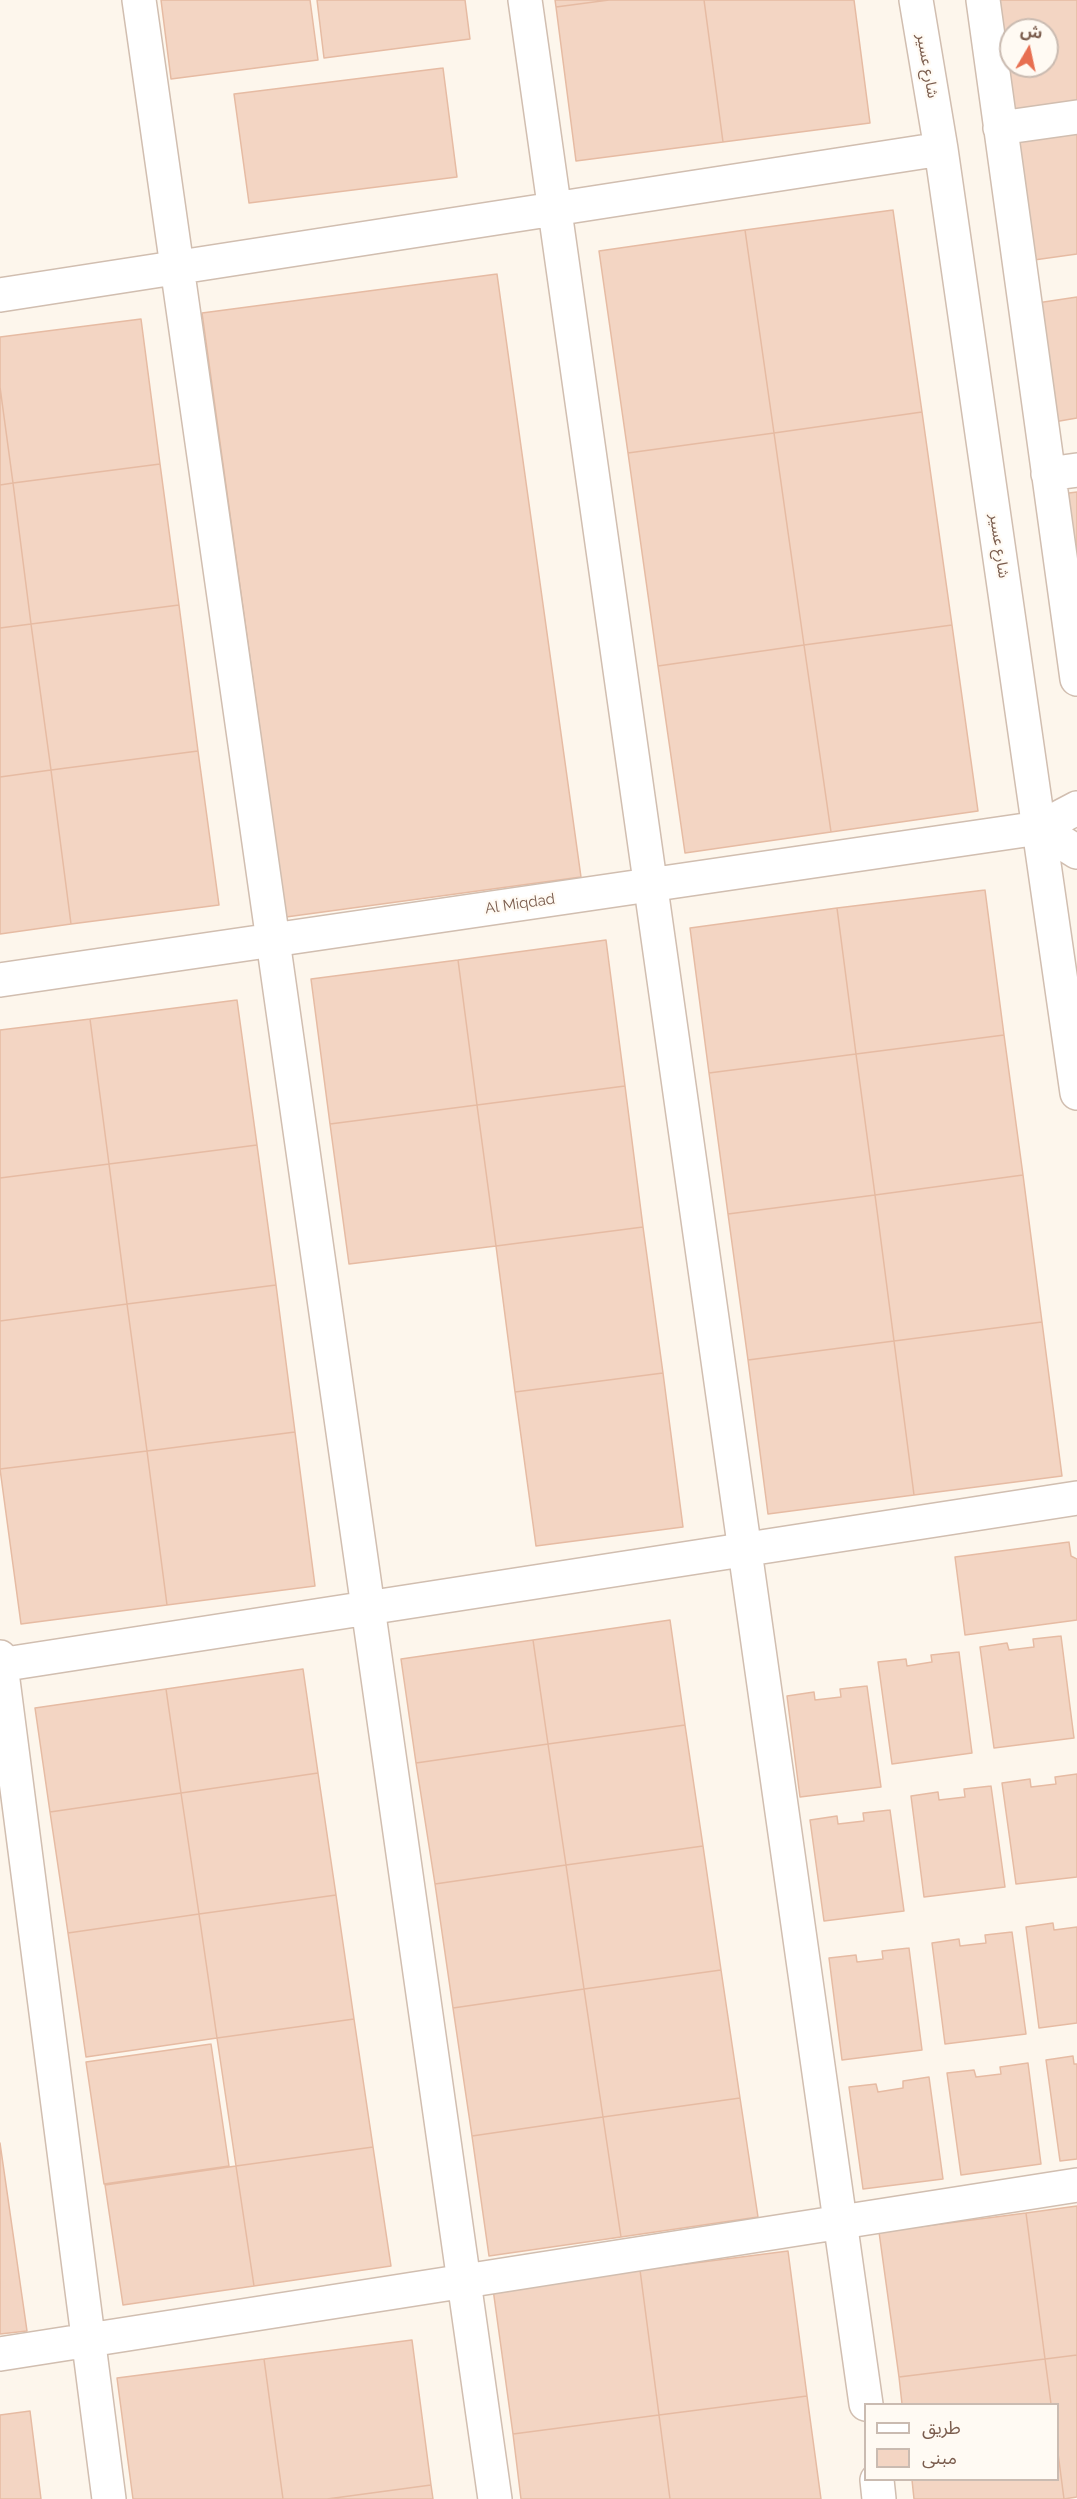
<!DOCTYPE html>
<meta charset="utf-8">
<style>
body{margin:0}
#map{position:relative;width:1077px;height:2499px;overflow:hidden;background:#fdf6ec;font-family:Raleway,"Noto Sans Arabic",sans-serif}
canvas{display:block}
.legend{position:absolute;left:864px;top:2403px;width:195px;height:78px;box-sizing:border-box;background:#fffaf3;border:2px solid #cabbb1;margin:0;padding:8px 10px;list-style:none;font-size:18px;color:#7a5c4d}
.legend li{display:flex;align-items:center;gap:12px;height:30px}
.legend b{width:30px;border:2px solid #cabbb1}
.north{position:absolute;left:999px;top:18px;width:60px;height:60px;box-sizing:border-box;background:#fffaf3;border:2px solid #cabbb1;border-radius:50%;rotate:9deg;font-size:16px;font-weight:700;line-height:24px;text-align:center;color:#7a5c4d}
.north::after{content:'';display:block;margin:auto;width:21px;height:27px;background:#e76f51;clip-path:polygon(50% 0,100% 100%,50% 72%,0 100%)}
</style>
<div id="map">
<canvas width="1077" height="2499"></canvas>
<ul class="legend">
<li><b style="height:8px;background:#fff"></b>طريق</li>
<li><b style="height:16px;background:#f3d5c3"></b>مبنى</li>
</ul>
<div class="north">ش</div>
</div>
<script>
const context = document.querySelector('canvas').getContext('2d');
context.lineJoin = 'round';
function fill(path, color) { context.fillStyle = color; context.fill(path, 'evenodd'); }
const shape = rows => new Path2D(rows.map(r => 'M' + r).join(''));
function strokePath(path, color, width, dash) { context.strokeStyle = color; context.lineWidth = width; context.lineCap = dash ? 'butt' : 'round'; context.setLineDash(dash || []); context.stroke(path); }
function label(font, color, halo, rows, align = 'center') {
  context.font = font + ' Raleway,"Noto Sans Arabic",sans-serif'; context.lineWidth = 4.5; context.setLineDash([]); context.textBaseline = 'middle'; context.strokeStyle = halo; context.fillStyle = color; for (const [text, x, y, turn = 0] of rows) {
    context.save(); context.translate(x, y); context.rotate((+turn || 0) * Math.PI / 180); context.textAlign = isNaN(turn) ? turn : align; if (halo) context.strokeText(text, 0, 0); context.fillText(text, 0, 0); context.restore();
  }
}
const building = shape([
 [161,0,310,0,318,60,171,79,161,0],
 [317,0,465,0,470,39,324,58,317,0],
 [555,0,609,0,556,7,555,0],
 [609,0,704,0,723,142,576,161,556,7,609,0],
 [704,0,854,0,870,123,723,142,704,0],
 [992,0,1077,0,1077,104,1009,113,992,0],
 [1011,30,1047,30,1047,66,1011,66,1011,30],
 [443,68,457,177,249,203,234,94,443,68],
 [1077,133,1077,254,1034,260,1016,141,1077,133],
 [893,210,922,412,774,433,745,230,893,210],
 [745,230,774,433,628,453,599,251,745,230],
 [497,274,581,877,286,917,202,313,497,274],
 [1077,297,1077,418,1054,422,1037,303,1077,297],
 [141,319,160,464,13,483,0,387,0,337,141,319],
 [0,387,13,483,0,485,0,387],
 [922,412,952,625,804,645,774,433,922,412],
 [774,433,804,645,658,666,628,453,774,433],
 [160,464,179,605,31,624,13,483,160,464],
 [13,483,31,624,0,628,0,485,13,483],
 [1077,492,1077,603,1061,494,1077,492],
 [179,605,198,751,51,770,31,624,179,605],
 [31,624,51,770,0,777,0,628,31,624],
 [952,625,978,811,831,832,804,645,952,625],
 [804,645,831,832,685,853,658,666,804,645],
 [198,751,219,905,71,924,51,770,198,751],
 [51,770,71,924,0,934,0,777,51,770],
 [985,890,1004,1035,856,1054,837,908,985,890],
 [837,908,856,1054,709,1073,690,928,837,908],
 [606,940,625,1086,477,1105,458,960,606,940],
 [458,960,477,1105,330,1124,311,979,458,960],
 [237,1000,257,1145,109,1164,90,1019,237,1000],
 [90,1019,109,1164,0,1178,0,1030,90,1019],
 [1004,1035,1023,1175,875,1195,856,1054,1004,1035],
 [856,1054,875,1195,728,1214,709,1073,856,1054],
 [625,1086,643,1227,496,1246,477,1105,625,1086],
 [477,1105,496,1246,349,1264,330,1124,477,1105],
 [257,1145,276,1285,127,1304,109,1164,257,1145],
 [109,1164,127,1304,0,1321,0,1178,109,1164],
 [1023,1175,1042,1322,894,1341,875,1195,1023,1175],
 [875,1195,894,1341,748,1360,728,1214,875,1195],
 [643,1227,663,1373,515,1392,496,1246,643,1227],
 [276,1285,295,1432,147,1451,127,1304,276,1285],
 [127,1304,147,1451,0,1469,0,1321,127,1304],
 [1042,1322,1062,1476,914,1495,894,1341,1042,1322],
 [894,1341,914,1495,768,1514,748,1360,894,1341],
 [663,1373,683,1527,536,1546,515,1392,663,1373],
 [295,1432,315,1586,167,1605,147,1451,295,1432],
 [147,1451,167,1605,21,1624,0,1469,147,1451],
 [1069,1542,1071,1556,1077,1559,1077,1620,965,1635,955,1557,1069,1542],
 [670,1620,685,1725,548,1744,533,1640,670,1620],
 [1061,1636,1074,1738,994,1748,980,1647,1007,1643,1009,1650,1034,1647,1033,1639,1061,1636],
 [533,1640,548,1744,416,1763,401,1659,533,1640],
 [959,1652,972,1753,892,1764,878,1662,906,1659,907,1666,932,1662,931,1655,959,1652],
 [303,1669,318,1773,181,1793,166,1689,303,1669],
 [867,1686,881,1787,800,1797,787,1696,814,1692,815,1700,841,1697,840,1689,867,1686],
 [166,1689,181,1793,50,1812,35,1708,166,1689],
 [685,1725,703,1846,566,1865,548,1744,685,1725],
 [548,1744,566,1865,435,1884,416,1763,548,1744],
 [318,1773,336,1895,199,1914,181,1793,318,1773],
 [1077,1774,1077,1877,1016,1884,1002,1783,1030,1779,1031,1787,1056,1784,1055,1777,1077,1774],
 [991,1786,1005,1887,924,1897,911,1796,938,1792,939,1800,965,1797,964,1789,991,1786],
 [181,1793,199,1914,68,1933,50,1812,181,1793],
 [890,1810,904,1911,824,1921,810,1820,837,1816,838,1824,864,1821,863,1813,890,1810],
 [703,1846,721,1970,584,1989,566,1865,703,1846],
 [566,1865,584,1989,453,2008,435,1884,566,1865],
 [336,1895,354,2019,217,2038,199,1914,336,1895],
 [199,1914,217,2038,86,2057,68,1933,199,1914],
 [1053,1923,1054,1930,1077,1927,1077,2023,1039,2028,1026,1927,1053,1923],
 [1012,1932,1026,2034,945,2044,932,1943,959,1939,960,1946,986,1943,985,1935,1012,1932],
 [909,1948,922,2050,842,2060,829,1958,856,1955,857,1962,883,1959,882,1951,909,1948],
 [721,1970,740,2098,603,2117,584,1989,721,1970],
 [584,1989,603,2117,472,2136,453,2008,584,1989],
 [354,2019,373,2147,236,2166,217,2038,354,2019],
 [211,2044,229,2166,104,2184,86,2062,211,2044],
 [1073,2056,1074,2064,1077,2064,1077,2159,1060,2161,1046,2060,1073,2056],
 [1028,2063,1041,2164,961,2175,947,2073,974,2070,976,2077,1001,2074,1000,2067,1028,2063],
 [929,2077,943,2179,863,2189,849,2087,876,2084,878,2092,903,2088,903,2081,929,2077],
 [740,2098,758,2217,621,2237,603,2117,740,2098],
 [603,2117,621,2237,489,2256,472,2136,603,2117],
 [0,2143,27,2331,0,2334,0,2143],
 [373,2147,391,2266,254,2286,236,2166,373,2147],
 [236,2166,254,2286,123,2305,105,2185,236,2166],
 [1077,2206,1077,2355,1045,2359,1026,2213,1077,2206],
 [1026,2213,1045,2359,899,2377,879,2232,1026,2213],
 [788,2251,807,2396,659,2415,640,2270,788,2251],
 [640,2270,659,2415,513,2434,493,2289,640,2270],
 [412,2340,431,2485,327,2499,283,2499,264,2359,412,2340],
 [1077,2355,1077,2497,1064,2499,1058,2453,1058,2404,1051,2404,1045,2359,1077,2355],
 [264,2359,283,2499,133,2499,117,2378,264,2359],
 [1045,2359,1051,2404,902,2404,899,2377,1045,2359],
 [807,2396,821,2499,670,2499,659,2415,807,2396],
 [30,2411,41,2499,0,2499,0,2415,30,2411],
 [659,2415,670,2499,521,2499,513,2434,659,2415],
 [1058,2453,1064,2499,914,2499,912,2480,1058,2480,1058,2453],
 [431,2485,433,2499,327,2499,431,2485]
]);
fill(building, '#f3d5c3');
strokePath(building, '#e6bba3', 1.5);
const minor = shape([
 [139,0,495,2499],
 [525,0,866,2404],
 [916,0,941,149,1077,1093],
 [983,0,1077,679],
 [1000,128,1077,117],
 [0,295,941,149],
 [1048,474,1077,470],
 [1077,808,1039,828,1077,852],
 [0,980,1039,828],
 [0,1657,109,2499],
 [0,1665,1077,1498],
 [0,2354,1077,2185],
 [877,2480,879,2499]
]);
strokePath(minor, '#d1beb0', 36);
strokePath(minor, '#fff', 33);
label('15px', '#7a5c4d', '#fffaf3', [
 ["شارع عسير",927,66,80],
 ["شارع عسير",999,546,82],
 ["Al Miqdad",520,904,-8]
]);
</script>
